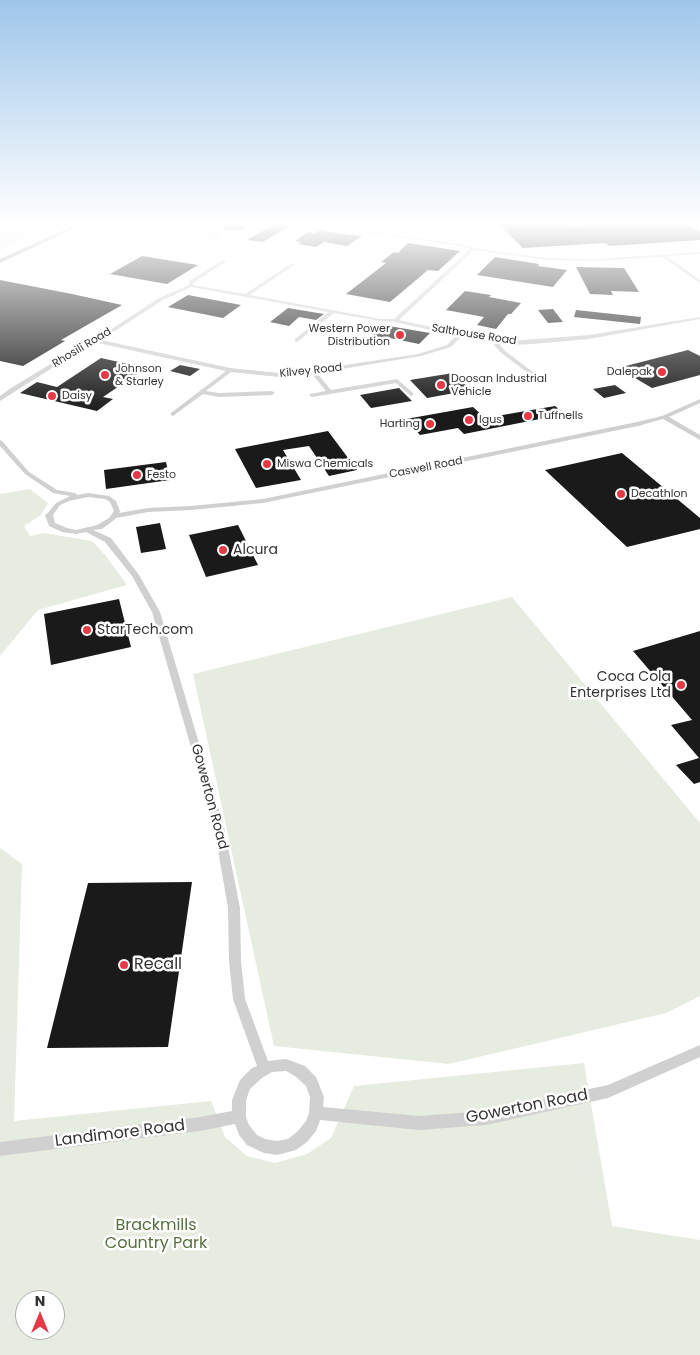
<!DOCTYPE html>
<style>
body{margin:0}
#map{position:relative;width:700px;height:1355px;overflow:hidden;background:#fff;font-family:Poppins,sans-serif}
canvas{display:block}
.north{position:absolute;left:15px;top:1290px;width:50px;height:50px;box-sizing:border-box;background:#fff;border:1px solid #adadad;border-radius:50%;rotate:0deg;font-size:14px;font-weight:700;line-height:20px;text-align:center;color:#333}
.north::after{content:'';display:block;margin:auto;width:18px;height:22px;background:#e63946;clip-path:polygon(50% 0,100% 100%,50% 72%,0 100%)}
</style>
<div id="map">
<canvas width="700" height="1355"></canvas>
<div class="north">N</div>
</div>
<script>
const context = document.querySelector('canvas').getContext('2d');
context.lineJoin = 'round';
function fill(path, color) { context.fillStyle = color; context.fill(path, 'evenodd'); }
const shape = rows => new Path2D(rows.map(r => 'M' + r).join(''));
function strokePath(path, color, width, dash) { context.strokeStyle = color; context.lineWidth = width; context.lineCap = dash ? 'butt' : 'round'; context.setLineDash(dash || []); context.stroke(path); }
function label(font, color, halo, rows, align = 'center') {
  context.font = font + ' Poppins,sans-serif'; context.lineWidth = 5; context.setLineDash([]); context.textBaseline = 'middle'; context.strokeStyle = halo; context.fillStyle = color; for (const [text, x, y, turn = 0] of rows) {
    context.save(); context.translate(x, y); context.rotate((+turn || 0) * Math.PI / 180); context.textAlign = isNaN(turn) ? turn : align; if (halo) context.strokeText(text, 0, 0); context.fillText(text, 0, 0); context.restore();
  }
}
fill(shape([
 [0,224,60,224,0,250],
 [159,224,220,224,220,242],
 [30,489,48,503,41,515,24,526,30,536,44,533,92,541,106,556,127,585,38,610,0,656,0,494],
 [512,597,700,823,700,996,666,1013,449,1064,274,1046,193,674],
 [0,848,22,864,14,1121,211,1101,225,1137,247,1156,275,1163,307,1154,331,1138,354,1086,584,1063,612,1226,700,1240,700,1355,0,1355],
 [25,1300,55,1300,55,1330,25,1330]
]), '#e6ecdf');
fill(shape([
 [224,224,244,224,244,230,223,230],
 [275,224,293,224,263,242,247,240],
 [498,224,567,224,571,227,628,224,688,224,700,232,700,240,609,246,606,243,523,248],
 [320,230,342,234,362,236,347,246,324,242,316,247,298,244,302,242,295,241,308,232,315,233],
 [408,243,460,251,438,271,428,270,390,302,346,294,386,263,381,262,394,252,398,253],
 [142,256,198,265,167,284,110,274],
 [495,257,539,264,538,266,567,270,553,287,477,275],
 [576,267,624,268,639,292,611,291,613,295,590,294],
 [0,280,72,294,122,305,61,340,65,341,23,366,0,361],
 [465,291,491,295,489,297,521,303,511,314,508,314,496,329,477,325,484,317,446,310],
 [188,295,241,305,223,318,168,307],
 [288,308,324,314,316,320,299,317,289,326,270,322],
 [553,309,563,322,548,323,538,310],
 [576,310,641,317,640,324,574,317],
 [383,325,430,333,419,344,385,337,380,342,367,340],
 [688,350,700,356,700,375,652,388,618,368],
 [101,358,146,368,103,397,113,399,97,411,20,393,37,382,57,387],
 [180,365,200,369,190,376,170,371],
 [453,373,471,390,427,398,410,380],
 [615,385,626,393,604,398,593,389],
 [399,388,412,401,371,408,360,395],
 [555,406,565,414,464,434,458,428,420,435,406,419,473,407,485,418],
 [328,431,357,470,329,476,309,446,283,450,301,480,256,488,235,449],
 [622,453,700,518,700,529,627,547,545,470],
 [166,462,170,480,106,489,104,470],
 [160,523,166,549,141,553,136,527],
 [238,525,258,565,206,577,189,535],
 [119,599,131,647,51,665,44,614],
 [700,631,700,782,694,784,676,765,699,758,671,725,692,720,633,651],
 [192,882,168,1047,47,1048,88,883]
]), '#1a1a1a');
fill(shape([
 [307,224,314,224,459,244,473,248,547,258,595,259,700,252,700,254,667,256,700,280,700,283,662,257,595,261,547,260,474,250,399,320,460,333,510,341,589,335,700,317,700,319,589,339,533,344,510,345,501,343,500,345,504,350,538,376,538,378,536,379,500,352,494,345,496,342,461,337,451,347,421,356,317,373,331,390,397,379,413,393,413,395,411,396,396,383,312,397,309,395,310,394,326,391,312,374,279,377,231,372,206,391,219,393,272,391,275,393,272,395,219,397,203,394,173,416,171,415,171,413,226,371,98,343,71,356,0,401,0,396,11,388,67,354,95,340,159,298,189,285,189,281,223,260,227,261,193,283,193,285,245,294,292,263,294,265,250,295,380,319,394,319,470,249,459,246,307,224],
 [191,287,329,312,295,339,295,341,297,342,334,313,380,321,395,322,456,336,447,345,418,354,313,370,279,373,230,368,101,340,163,300,191,287],
 [700,399,700,403,669,417,700,435,700,440,663,419,638,426,263,503,191,510,148,512,116,518,114,520,102,529,93,530,111,538,139,575,160,612,224,827,240,908,241,961,245,999,268,1061,286,1059,305,1066,316,1077,324,1097,323,1107,419,1116,486,1111,608,1085,700,1045,700,1057,608,1098,486,1125,419,1130,320,1120,316,1131,307,1142,296,1150,277,1155,264,1153,247,1145,239,1135,235,1124,200,1131,0,1156,0,1142,200,1117,232,1111,232,1100,240,1080,252,1068,257,1066,233,999,229,961,228,908,214,827,152,612,132,576,105,542,86,532,76,534,62,532,49,526,45,515,47,514,56,503,70,496,53,493,25,474,0,446,0,440,2,441,29,472,57,490,75,493,78,495,88,493,109,496,116,501,120,511,119,513,148,508,191,506,263,499,637,422,662,416,700,399],
 [88,497,105,499,110,502,114,511,109,518,97,525,76,530,67,528,55,523,53,515,60,505,69,501,88,497],
 [286,1071,295,1076,306,1086,310,1097,309,1113,306,1121,297,1132,288,1139,277,1141,265,1139,257,1135,249,1125,246,1117,246,1100,250,1089,262,1078,272,1072,286,1071]
]), '#d0d0d0');
fill(shape([
 [77,224,84,224,0,263,0,259,77,224]
]), '#9a9a9a');
const sky = context.createLinearGradient(0, 0, 0, 413);
sky.addColorStop(0, '#9ec6ea');
sky.addColorStop(0.54, '#fff');
sky.addColorStop(1, '#ffffff00');
context.fillStyle = sky;
context.fillRect(0, 0, 700, 413);
for (const [x, y, r, color] of [
 [400,335,5,"#e63946"],
 [662,372,5,"#e63946"],
 [105,375,5,"#e63946"],
 [441,385,5,"#e63946"],
 [52,396,5,"#e63946"],
 [528,416,5,"#e63946"],
 [469,420,5,"#e63946"],
 [430,424,5,"#e63946"],
 [267,464,5,"#e63946"],
 [137,475,5,"#e63946"],
 [621,494,5,"#e63946"],
 [223,550,5,"#e63946"],
 [87,630,5,"#e63946"],
 [681,685,5,"#e63946"],
 [124,965,5,"#e63946"]
]) { const dot = new Path2D(); dot.arc(x, y, r, 0, 2 * Math.PI); context.fillStyle = color; context.fill(dot); strokePath(dot, '#fff', 2); }
label('11px', '#333', '#fff', [
 ["Western Power",390,329,"right"],
 ["Distribution",390,342,"right"],
 ["Johnson",115,369],
 ["& Starley",115,382],
 ["Dalepak",652,372,"right"],
 ["Doosan Industrial",451,379],
 ["Vehicle",451,392],
 ["Daisy",62,396],
 ["Tuffnells",538,416],
 ["Igus",479,420],
 ["Harting",420,424,"right"],
 ["Miswa Chemicals",277,464],
 ["Festo",147,475],
 ["Decathlon",631,494]
], 'left');
label('11px', '#333', '#fff', [
 ["Salthouse Road",474,335,9],
 ["Rhosili Road",82,348,-31],
 ["Kilvey Road",311,371,-6],
 ["Caswell Road",426,468,-11]
]);
label('14px', '#333', '#fff', [
 ["Alcura",233,550],
 ["StarTech.com",97,630],
 ["Coca Cola",671,677,"right"],
 ["Enterprises Ltd",671,693,"right"]
], 'left');
label('14px', '#333', '#fff', [
 ["Gowerton Road",209,797,75]
]);
label('16px', '#333', '#fff', [
 ["Recall",134,965]
], 'left');
label('16px', '#333', '#fff', [
 ["Gowerton Road",527,1107,-11],
 ["Landimore Road",120,1134,-7]
]);
label('16px', '#56703f', '#fff', [
 ["Brackmills",156,1226],
 ["Country Park",156,1244]
]);
</script>
